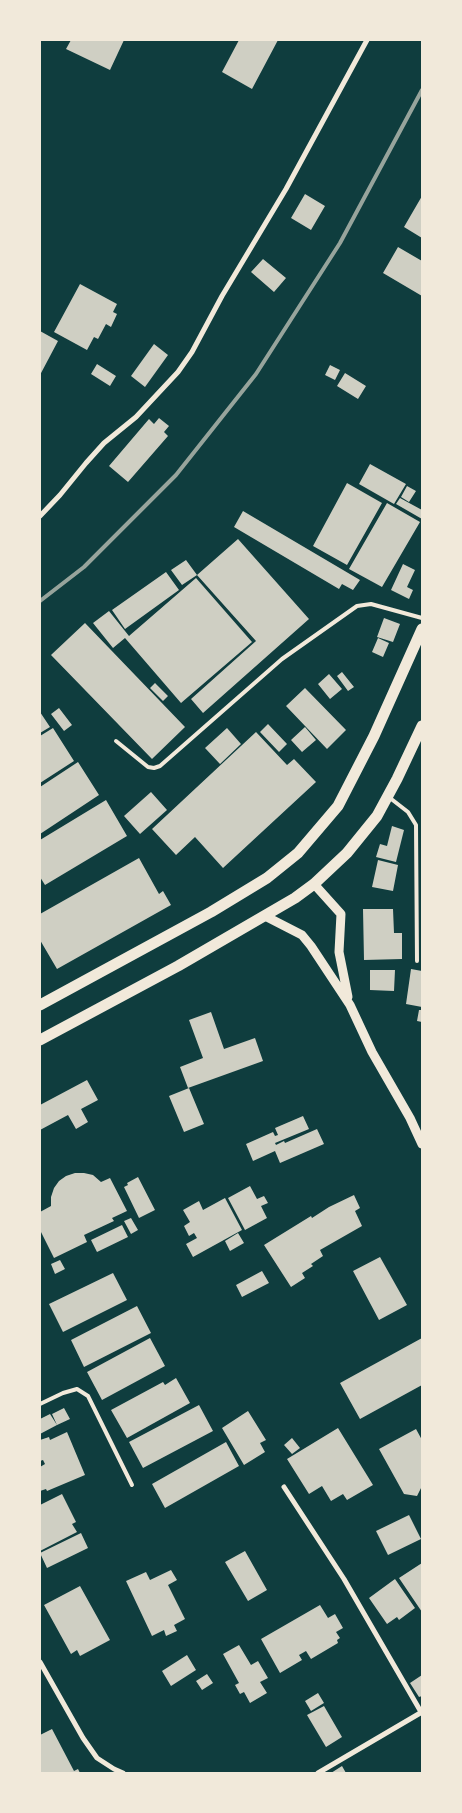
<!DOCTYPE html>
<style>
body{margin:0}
#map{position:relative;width:462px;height:1813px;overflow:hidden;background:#0f3d3e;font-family:"Nunito Sans",sans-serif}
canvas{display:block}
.frame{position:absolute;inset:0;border:41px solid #f1e9da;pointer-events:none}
</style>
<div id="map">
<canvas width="462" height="1813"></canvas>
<div class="frame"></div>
</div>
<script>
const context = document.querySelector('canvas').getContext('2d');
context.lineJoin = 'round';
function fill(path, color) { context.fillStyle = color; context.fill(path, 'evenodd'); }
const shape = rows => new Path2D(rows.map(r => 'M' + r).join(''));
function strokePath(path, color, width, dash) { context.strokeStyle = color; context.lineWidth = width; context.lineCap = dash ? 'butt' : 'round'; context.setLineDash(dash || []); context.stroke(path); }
fill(shape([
 [71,40,124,40,110,70,66,49],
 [239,40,278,40,252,89,222,72],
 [305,194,325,206,311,230,291,218],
 [422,196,422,238,404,227],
 [398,247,422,261,422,296,383,273],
 [263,259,286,278,274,292,251,272],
 [80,284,117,304,113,312,117,314,111,327,106,324,98,339,94,337,87,350,54,332],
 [40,331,58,341,40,375],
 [154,344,168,355,145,387,131,376],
 [97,364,116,376,110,386,91,374],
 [330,365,340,370,335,380,325,375],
 [345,373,366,386,358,399,337,386],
 [159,418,169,426,164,432,168,436,128,482,109,466,149,419,154,424],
 [370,464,406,484,394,504,359,484],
 [347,483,382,503,347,565,313,546],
 [407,486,416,491,409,502,401,497],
 [400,498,422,510,422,519,396,504],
 [387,503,420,522,382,587,349,569],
 [243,511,360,580,353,590,342,584,339,589,234,527],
 [238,539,309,619,203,713,191,699,256,641,197,575],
 [186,560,197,575,182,585,171,570],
 [403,564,415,570,407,587,413,590,409,599,391,590],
 [166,572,179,590,125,629,112,610],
 [196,578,252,642,181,703,125,638,113,648,93,623,109,611,129,636],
 [384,618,400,624,393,642,377,637],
 [85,623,185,727,152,759,51,655],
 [378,638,389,643,383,657,372,652],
 [342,672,354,687,348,691,337,676],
 [329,674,342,689,330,699,318,684],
 [155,683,168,696,163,701,150,688],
 [305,688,346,730,327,749,286,706],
 [59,708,72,725,64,731,51,714],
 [40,712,50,727,40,733],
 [268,724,287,744,279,752,260,732],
 [305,727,316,740,302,752,291,740],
 [53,728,74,761,40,783,40,736],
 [227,728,241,744,220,764,205,748],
 [256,732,287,765,294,759,316,782,223,868,195,837,176,855,152,829],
 [78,762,99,795,40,834,40,787],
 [151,792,167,810,140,834,124,816],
 [106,800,127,836,45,885,40,877,40,840],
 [392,826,404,830,396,862,376,857,380,844,387,846],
 [139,858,159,894,163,891,171,905,57,969,40,940,40,914],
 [378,860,398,865,393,891,372,887],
 [363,909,393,909,394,933,402,933,402,959,364,960],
 [411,969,422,971,422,1007,406,1004],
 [370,970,395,970,394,991,370,990],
 [419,1010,422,1010,422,1022,417,1021],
 [211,1012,224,1049,255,1038,263,1061,188,1088,180,1067,203,1058,189,1020],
 [87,1080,98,1100,81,1109,88,1122,76,1129,68,1115,40,1130,40,1105],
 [189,1088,204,1124,184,1132,169,1096],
 [303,1116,309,1129,275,1143,276,1145,284,1141,285,1143,317,1129,324,1144,280,1163,275,1151,253,1161,246,1144,273,1132,275,1136,278,1135,275,1128],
 [75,1173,84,1173,93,1175,101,1182,110,1178,127,1211,112,1218,114,1221,84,1235,87,1242,54,1258,40,1230,40,1212,51,1206,51,1197,54,1188,59,1181,66,1176],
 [138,1177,155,1210,139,1218,124,1187,128,1185,127,1183],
 [250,1186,257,1199,264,1196,268,1203,261,1206,267,1218,245,1230,228,1198],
 [354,1195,360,1208,355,1211,362,1226,320,1250,323,1256,311,1264,313,1266,302,1273,305,1278,291,1287,264,1245,311,1216,312,1218,329,1207],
 [225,1198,242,1230,193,1257,186,1244,197,1238,194,1233,189,1236,184,1226,190,1222,183,1210,199,1201,203,1210],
 [131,1218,138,1230,131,1234,124,1221],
 [122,1225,128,1237,97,1252,91,1240],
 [238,1233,244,1243,230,1251,225,1241],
 [380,1257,407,1305,379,1320,353,1271],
 [60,1260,65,1269,55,1274,51,1264],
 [262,1271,269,1283,242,1297,236,1285],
 [113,1273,127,1300,63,1332,49,1304],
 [137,1306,151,1333,84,1367,71,1340],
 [150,1338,165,1366,102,1400,87,1372],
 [422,1338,422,1385,360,1419,340,1383],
 [176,1378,190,1403,127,1438,111,1410,163,1382,165,1385],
 [199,1405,213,1431,143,1468,129,1442],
 [64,1408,70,1419,57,1425,52,1414],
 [248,1411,266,1440,260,1443,265,1452,244,1465,222,1428],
 [50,1414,57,1425,40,1434,40,1419],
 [338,1428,373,1485,347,1500,343,1494,331,1501,322,1486,309,1494,287,1459],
 [416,1429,422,1440,422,1486,417,1496,404,1494,379,1449],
 [67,1432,85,1475,47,1491,46,1489,40,1491,40,1467,45,1464,43,1460,40,1461,40,1440,49,1437,50,1440],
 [292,1438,300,1448,292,1454,284,1445],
 [226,1442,239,1466,165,1508,152,1484],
 [62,1494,76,1522,72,1524,77,1532,40,1551,40,1505],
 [409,1515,421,1539,388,1555,376,1531],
 [81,1533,88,1548,47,1568,40,1553],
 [245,1551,267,1590,248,1601,225,1562],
 [422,1563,422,1612,399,1578],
 [171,1570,177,1580,168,1585,185,1619,174,1625,177,1631,166,1636,164,1630,152,1636,126,1581,146,1572,150,1580],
 [395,1579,415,1608,399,1620,397,1617,387,1624,369,1598],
 [80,1586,110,1640,80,1656,77,1650,71,1654,44,1605],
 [320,1605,328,1618,335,1614,343,1628,336,1632,340,1638,337,1640,338,1643,311,1659,306,1651,299,1655,302,1660,280,1673,261,1639],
 [239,1645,251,1665,258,1661,268,1678,260,1682,267,1693,250,1703,244,1692,240,1694,235,1685,239,1683,223,1654],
 [187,1655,196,1670,171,1686,162,1671],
 [207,1674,213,1683,202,1690,196,1681],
 [422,1675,422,1696,419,1697,410,1683],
 [318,1693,324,1703,311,1711,305,1701],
 [324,1706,342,1737,326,1747,307,1715],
 [52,1729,74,1771,78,1769,80,1773,40,1773,40,1735],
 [342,1766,346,1773,331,1773]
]), '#cfcfc3');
strokePath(shape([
 [116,741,148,767,154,768,160,766,282,659,357,606,371,604,422,618],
 [390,798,408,812,416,825,417,961],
 [40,1404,63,1393,77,1389,88,1396,132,1485]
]), '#f1e9da', 4);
strokePath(shape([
 [40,516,60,495,86,463,104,443,136,417,178,372,192,352,222,296,286,189,367,40],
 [284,1487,344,1579,421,1712],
 [40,1662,83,1738,97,1758,114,1769,123,1773],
 [318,1773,422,1712]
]), '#f1e9da', 5);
strokePath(shape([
 [314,884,341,914,339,952,348,997],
 [265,916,302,935,311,946,350,1005,372,1052,410,1118,422,1144]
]), '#f1e9da', 9);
strokePath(shape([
 [40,1005,211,912,267,878,298,853,338,806,374,736,422,629],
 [40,1040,178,966,295,898,314,884,347,853,377,816,397,779,422,726]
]), '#f1e9da', 11);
strokePath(shape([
 [40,601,84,567,176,475,256,374,340,243,422,90]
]), '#97a49c', 4);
</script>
